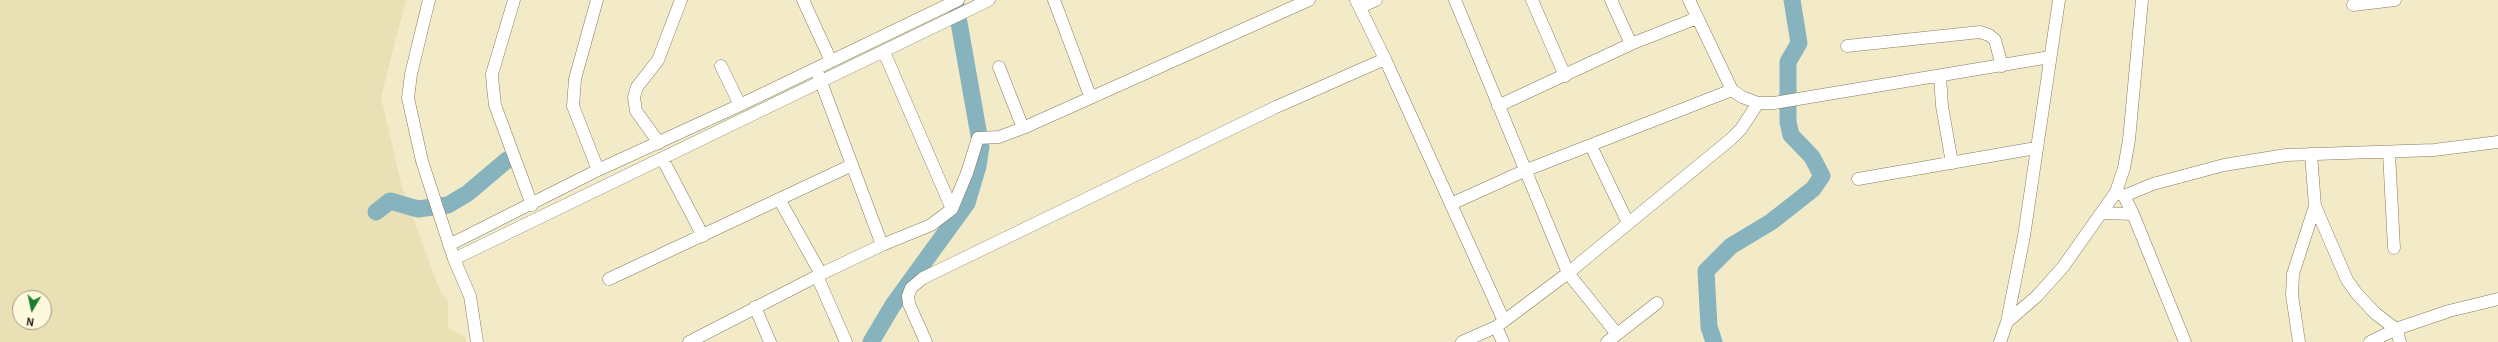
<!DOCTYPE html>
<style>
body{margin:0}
#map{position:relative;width:2498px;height:342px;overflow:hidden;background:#f3ebc8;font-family:Karla,sans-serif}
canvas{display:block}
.north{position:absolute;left:12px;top:290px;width:40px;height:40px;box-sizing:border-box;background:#fef8dc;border:1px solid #a19c87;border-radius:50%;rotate:189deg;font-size:11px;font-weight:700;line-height:16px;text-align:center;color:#161307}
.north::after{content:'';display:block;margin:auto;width:14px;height:18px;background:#1b7c2e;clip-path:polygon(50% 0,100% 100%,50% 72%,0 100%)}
</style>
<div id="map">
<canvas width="2498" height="342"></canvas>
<div class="north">N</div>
</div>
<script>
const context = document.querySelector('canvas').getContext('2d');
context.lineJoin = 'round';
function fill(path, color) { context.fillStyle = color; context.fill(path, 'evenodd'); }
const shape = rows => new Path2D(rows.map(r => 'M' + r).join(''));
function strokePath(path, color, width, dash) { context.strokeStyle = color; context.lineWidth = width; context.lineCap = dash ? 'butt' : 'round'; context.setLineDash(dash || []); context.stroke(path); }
fill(shape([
 [0,0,406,0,381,97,402,187,440,291,448,301,448,328,466,337,466,342,0,342],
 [20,298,44,298,44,322,20,322]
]), '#e9e0b5');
strokePath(shape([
 [376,212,390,201,418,209,448,205,468,193,507,160],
 [871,342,893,305,967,203,978,166,981,147,955,0],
 [1714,342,1709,327,1706,271,1731,246,1771,222,1813,189,1822,176,1812,157,1791,135,1788,122,1788,62,1799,43,1792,0]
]), '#86b3be', 17);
const minor = shape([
 [429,0,411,74,408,98,422,161,454,259,470,296,477,342],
 [514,0,492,74,493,87,495,105,532,205],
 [597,0,575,79,573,106,598,170],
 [803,0,831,61],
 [1054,0,1090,96],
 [1356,0,1385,59,1504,321],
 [1455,0,1568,273,1617,334],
 [1532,0,1565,76],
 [1611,0,1631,44],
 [1689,0,1732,90,1742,97,1758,103,1774,103,2050,57],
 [2353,5,2395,0],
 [1360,7,1376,0],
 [1847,46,1980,32,1989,35,1995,40,2002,66],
 [884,52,952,209],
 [721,66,740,105],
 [999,67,1023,128],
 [818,74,882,245],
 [1940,76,1942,106,1952,163],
 [1498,106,1631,44,1697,18],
 [659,143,636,111,634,97,637,87,658,60,681,0],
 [1591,146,1628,223],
 [2389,153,2394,248],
 [662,158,703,236],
 [1858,179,2036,148],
 [2117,192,2124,196,2133,214,2185,342],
 [2124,196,2153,184,2224,165,2286,155,2434,150,2498,142],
 [779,199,821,274],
 [1451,204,1524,171,1732,90],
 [2315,206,2347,280,2357,294,2376,314,2396,329,2400,342],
 [2102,213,2133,214],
 [449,245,598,170,740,105,958,0],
 [454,259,989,0],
 [817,276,846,342],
 [609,279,852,165],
 [755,307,770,342],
 [2007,322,2037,296,2063,267,2116,192,2124,168,2129,140,2142,0],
 [1496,327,1503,342],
 [689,342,821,274,882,245,931,225,952,209,967,173,978,138,999,137,1023,128,1309,0],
 [926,342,909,304,908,296,911,288,923,278,1276,107,1385,59],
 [1462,342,1496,327,1568,273,1731,139,1741,129,1758,103],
 [1607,342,1657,303],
 [2000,342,2007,322,2024,236,2059,0],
 [2299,342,2292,295,2293,274,2315,206,2311,154],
 [2370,342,2396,329,2449,311,2498,299]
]);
strokePath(minor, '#837b5c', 13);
strokePath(minor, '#fff', 12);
</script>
